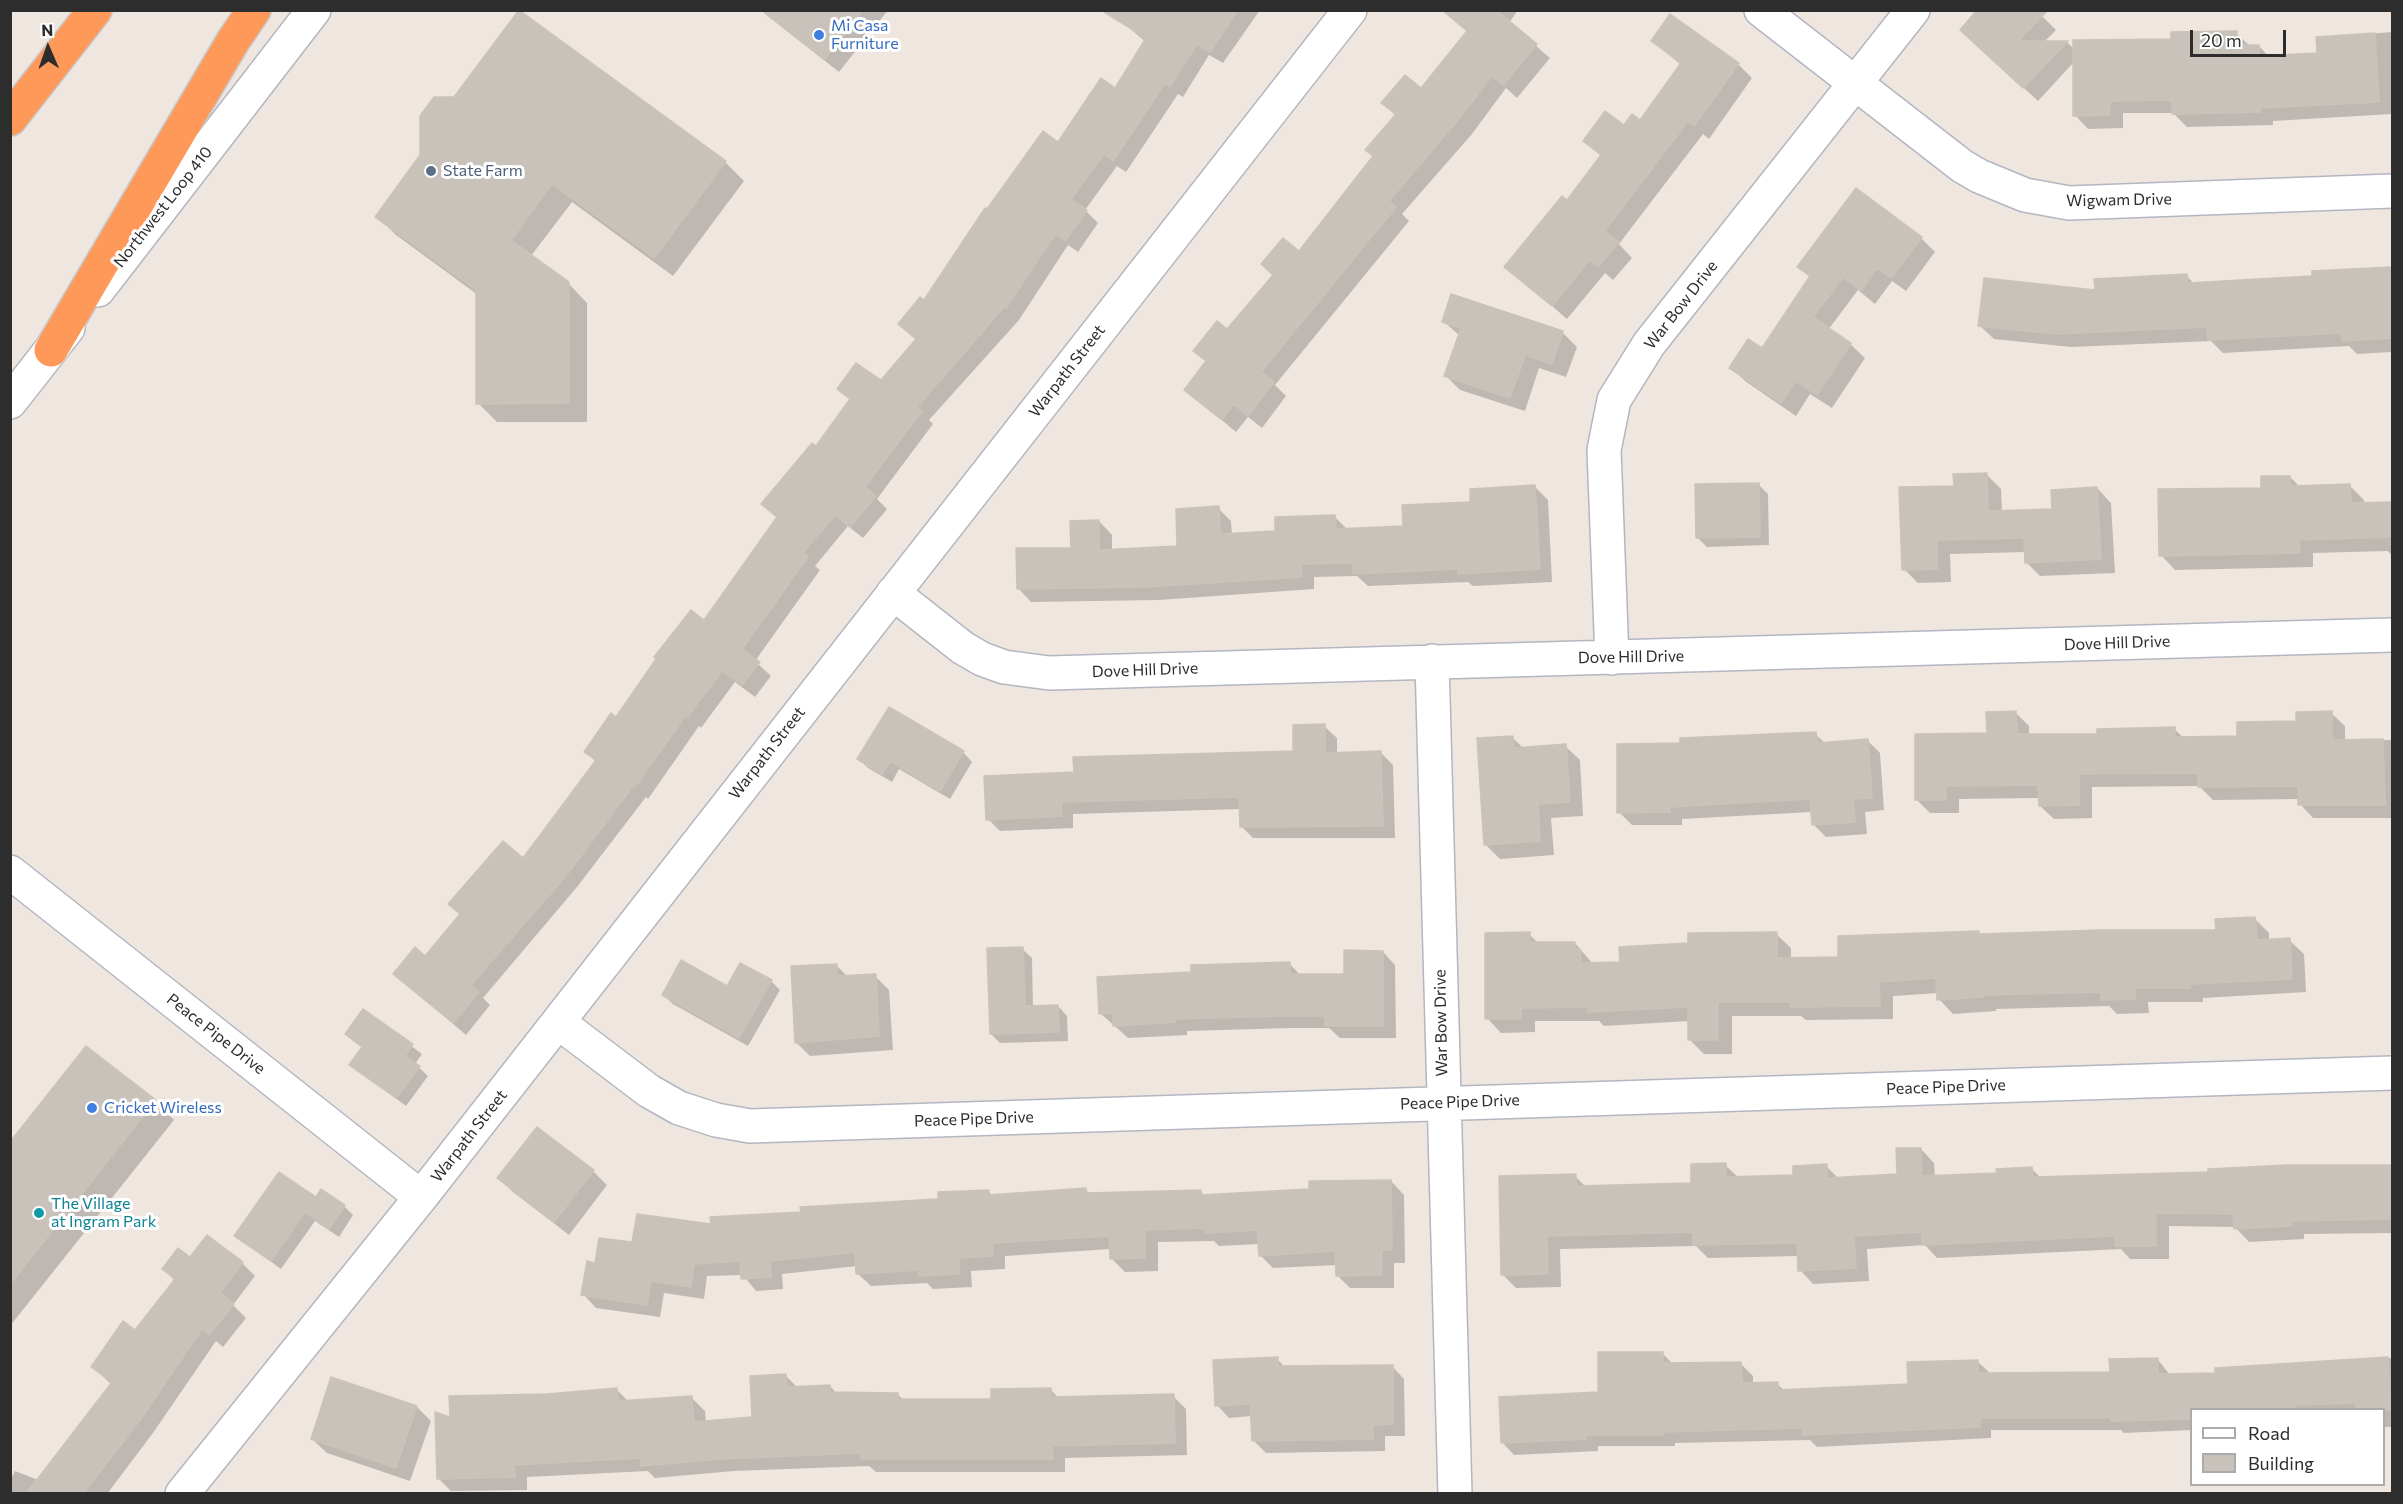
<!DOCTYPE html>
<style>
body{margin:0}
#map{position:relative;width:2403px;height:1504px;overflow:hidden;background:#efe7df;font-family:Commissioner,sans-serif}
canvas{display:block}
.frame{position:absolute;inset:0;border:12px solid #2d2d2d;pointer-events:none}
.legend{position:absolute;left:2190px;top:1408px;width:195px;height:78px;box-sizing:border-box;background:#fff;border:2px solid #ababab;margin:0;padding:8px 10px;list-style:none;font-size:18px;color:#2d2d2d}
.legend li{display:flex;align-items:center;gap:12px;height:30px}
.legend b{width:30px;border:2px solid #ababab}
.north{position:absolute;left:18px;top:18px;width:60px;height:60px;-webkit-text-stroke:4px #fff;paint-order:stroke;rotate:358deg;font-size:16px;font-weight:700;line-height:24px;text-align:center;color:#2d2d2d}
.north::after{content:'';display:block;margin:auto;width:21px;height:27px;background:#2d2d2d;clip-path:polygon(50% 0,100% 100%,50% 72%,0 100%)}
.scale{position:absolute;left:2190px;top:30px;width:96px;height:27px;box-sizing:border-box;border:3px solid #2d2d2d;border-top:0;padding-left:8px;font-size:18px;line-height:21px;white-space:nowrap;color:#2d2d2d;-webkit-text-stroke:4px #fff;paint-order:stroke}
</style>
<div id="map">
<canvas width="2403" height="1504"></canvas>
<div class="frame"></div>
<ul class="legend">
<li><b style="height:8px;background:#fff"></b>Road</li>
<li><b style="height:16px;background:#c8c2ba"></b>Building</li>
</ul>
<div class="north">N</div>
<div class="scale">20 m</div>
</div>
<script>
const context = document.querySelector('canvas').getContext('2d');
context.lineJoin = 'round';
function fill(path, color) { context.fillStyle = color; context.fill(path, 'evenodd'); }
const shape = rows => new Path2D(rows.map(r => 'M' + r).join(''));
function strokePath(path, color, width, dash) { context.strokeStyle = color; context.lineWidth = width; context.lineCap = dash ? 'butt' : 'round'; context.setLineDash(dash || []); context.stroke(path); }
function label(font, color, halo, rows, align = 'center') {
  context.font = font + ' Commissioner,sans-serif'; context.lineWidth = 6; context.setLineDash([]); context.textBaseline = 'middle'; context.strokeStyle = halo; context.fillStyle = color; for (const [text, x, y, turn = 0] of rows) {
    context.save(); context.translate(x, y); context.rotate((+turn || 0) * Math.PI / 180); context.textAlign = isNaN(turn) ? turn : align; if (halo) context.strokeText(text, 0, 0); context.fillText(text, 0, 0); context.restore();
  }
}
fill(shape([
 [760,10,888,10,839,72],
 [1172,10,1260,10,1223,63,1209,55,1183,97,1178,94,1126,172,1117,166,1085,210,1098,223,1078,252,1068,245,1019,320,929,420,933,424,877,499,887,509,863,538,848,526,815,566,820,570,755,661,771,676,755,697,735,682,701,728,699,726,648,799,646,797,577,887,483,998,490,1005,466,1035,395,974,425,958,523,860,596,762,586,752,704,622,778,519,763,504,816,448,851,401,839,389,881,382,917,340,900,324,924,302,987,211,1116,90,1146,42,1122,22],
 [1443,10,1518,10,1509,23,1550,58,1517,98,1506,88,1472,134,1402,214,1409,221,1275,385,1286,396,1262,428,1248,417,1236,432,1186,390,1207,362,1195,351,1228,331,1299,253,1375,157,1396,116,1383,103,1421,90,1468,32],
 [2036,10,2056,30,2044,42,2067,42,2074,49,2236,33,2250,46,2259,46,2269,57,2318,54,2317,38,2392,32,2392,114,2273,121,2273,125,2187,127,2173,113,2123,113,2123,128,2088,129,2075,115,2074,62,2038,101,1976,44],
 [520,12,725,162,744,181,673,276,572,202,531,256,568,283,587,303,587,422,497,422,478,403,478,295,396,235,377,216],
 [1653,41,1738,64,1752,78,1709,139,1703,134,1619,244,1632,258,1613,280,1605,273,1567,319,1506,266,1567,202,1602,157,1585,141,1640,122,1681,65],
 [1921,238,1935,252,1906,291,1892,281,1875,304,1858,290,1828,330,1850,344,1865,358,1832,408,1810,394,1796,416,1745,381,1731,367,1762,351,1811,278,1799,267],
 [2392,268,2392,352,2357,354,2349,346,2223,353,2211,341,2071,347,1994,339,1980,326,2096,291,2187,276,2194,284,2314,277,2314,272],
 [1443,321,1562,332,1577,347,1566,377,1539,368,1525,411,1460,390,1446,376,1460,336],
 [1987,475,2001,489,2002,512,2053,510,2097,488,2111,503,2115,573,2040,576,2026,562,2026,552,1950,554,1951,582,1918,583,1904,569,1955,488],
 [2290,477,2300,487,2350,486,2364,500,2364,504,2392,504,2392,556,2388,551,2313,553,2313,567,2175,570,2161,555,2263,490],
 [1758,484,1768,494,1769,545,1707,547,1697,537],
 [1535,487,1548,500,1552,582,1473,586,1468,582,1368,586,1357,576,1314,577,1314,589,1159,600,1031,602,1018,588,1072,549,1099,521,1112,535,1112,551,1179,547,1218,508,1231,521,1232,535,1277,532,1334,516,1348,530,1405,527,1472,503],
 [2016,713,2029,726,2029,736,2098,735,2174,729,2184,738,2239,738,2331,713,2345,726,2345,741,2392,740,2392,818,2313,818,2300,804,2300,799,2213,800,2199,786,2092,787,2092,818,2054,819,2040,806,2040,798,1959,799,1959,813,1930,813,1917,800,1988,734],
 [1324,726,1337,738,1337,754,1381,753,1393,765,1395,838,1253,838,1241,826,1241,809,1073,814,1073,828,1000,831,988,819,1075,773,1295,753],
 [1769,734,1771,737,1815,734,1825,743,1867,740,1880,753,1884,810,1865,812,1867,834,1826,837,1813,824,1812,812,1682,819,1682,825,1632,825,1619,812,1682,744,1682,739],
 [1512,737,1524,749,1565,746,1580,760,1583,816,1551,818,1554,855,1500,859,1485,844],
 [963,752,972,762,950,799,899,769,892,782,868,768,859,759],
 [2255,919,2269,933,2269,941,2289,940,2304,954,2306,992,2203,998,2203,1002,2148,1002,2149,1013,2117,1014,2109,1006,1996,1009,1996,1011,1953,1014,1939,999,1938,993,1893,996,1893,1019,1806,1020,1801,1016,1732,1016,1732,1054,1704,1054,1690,1040,1690,1021,1604,1026,1599,1021,1535,1021,1535,1032,1501,1033,1487,1018,1529,934,1539,944,1575,943,1593,964,1621,963,1689,944,1776,934,1791,948,1791,959,1839,959,1979,932,1982,936,2217,931],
 [1022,949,1032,958,1033,1007,1058,1006,1067,1016,1068,1041,1000,1043,991,1034],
 [1383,952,1395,965,1396,1038,1340,1038,1329,1028,1292,1028,1187,1031,1187,1035,1128,1038,1100,1013,1192,973,1289,963,1301,976,1345,976],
 [836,965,848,977,875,976,889,990,893,1050,810,1056,796,1042],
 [771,981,780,990,748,1046,673,1004,663,995],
 [364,1011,422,1054,415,1064,428,1076,406,1106,351,1065,363,1048,347,1034],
 [155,1101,174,1120,10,1326,10,1144],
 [1921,1149,1934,1163,1935,1177,1998,1174,2031,1168,2042,1179,2210,1173,2288,1166,2392,1166,2392,1233,2304,1234,2304,1239,2249,1242,2235,1227,2169,1226,2169,1259,2130,1259,2121,1249,1937,1258,1925,1245,1867,1249,1869,1281,1813,1284,1800,1270,1799,1256,1708,1258,1696,1246,1560,1249,1561,1287,1516,1288,1502,1274,1575,1176,1586,1187,1693,1185,1725,1165,1739,1178,1795,1177,1826,1166,1839,1179,1898,1175],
 [593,1171,607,1185,569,1235,513,1192,499,1178],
 [1391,1181,1404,1195,1405,1263,1394,1263,1394,1288,1350,1288,1337,1275,1337,1265,1273,1268,1260,1255,1260,1244,1219,1246,1214,1241,1158,1242,1158,1271,1125,1272,1111,1258,1111,1249,1005,1256,1005,1269,971,1271,972,1287,933,1289,927,1283,871,1286,857,1273,857,1266,782,1274,783,1289,756,1291,743,1275,707,1276,704,1299,664,1293,660,1317,596,1308,583,1294,596,1264,634,1244,712,1226,940,1200,988,1191,993,1196,1086,1190,1090,1194,1200,1191,1205,1196,1310,1190],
 [316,1199,344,1206,353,1215,339,1237,315,1221,281,1269,236,1236],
 [190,1259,242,1263,255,1276,233,1305,246,1318,223,1347,216,1341,153,1433,107,1494,10,1494,10,1481,15,1471,38,1480,112,1385,93,1367,136,1332,175,1281,164,1269],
 [1662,1353,1673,1364,1741,1364,1753,1376,1753,1384,1777,1384,1785,1391,1909,1385,1977,1361,1990,1373,2111,1373,2158,1360,2170,1375,2217,1374,2313,1364,2313,1362,2392,1358,2392,1427,2384,1427,2384,1410,2192,1410,2192,1430,2124,1433,2121,1430,1991,1430,1991,1438,1817,1447,1810,1440,1675,1443,1675,1446,1598,1446,1598,1451,1514,1455,1502,1442,1600,1393],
 [1277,1359,1286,1368,1392,1366,1404,1379,1405,1436,1385,1436,1385,1451,1266,1453,1253,1440,1252,1416,1229,1418,1217,1405],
 [786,1376,798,1388,830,1386,837,1394,897,1394,904,1400,993,1400,1050,1389,1059,1398,1173,1396,1186,1409,1187,1455,1065,1458,1065,1472,876,1472,869,1466,734,1471,655,1478,648,1471,527,1477,527,1490,451,1491,438,1478,452,1419,547,1395,616,1389,629,1402,692,1398,705,1411,706,1423,754,1419],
 [417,1407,431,1421,410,1481,327,1453,312,1439]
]), '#0003');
const building = shape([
 [519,10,726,161,654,258,552,184,511,240,569,282,569,403,476,404,476,290,375,217,420,155,420,116,434,97,454,97,519,10],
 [762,10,863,10,825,59,762,10],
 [1101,10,1238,10,1210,52,1197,44,1170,86,1165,83,1113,161,1104,154,1071,199,1087,210,1065,241,1055,234,1006,308,1004,307,917,407,922,411,865,487,876,496,850,527,835,515,803,553,808,557,742,649,760,662,742,685,722,671,688,716,686,715,635,787,633,786,566,876,471,985,479,992,453,1023,393,974,415,947,425,956,460,914,448,904,503,841,523,858,596,760,584,752,611,713,616,717,656,659,654,657,691,610,704,620,777,517,761,504,812,443,816,446,850,399,837,389,856,363,881,380,916,339,898,324,920,297,924,300,985,208,987,209,1043,131,1058,142,1101,78,1115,88,1146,38,1101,10],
 [1442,10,1496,10,1537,44,1503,85,1492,76,1458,120,1389,201,1396,207,1261,372,1274,382,1248,416,1234,404,1222,420,1184,390,1206,361,1193,351,1217,321,1227,329,1273,275,1261,264,1283,238,1299,251,1373,156,1365,150,1396,114,1381,103,1405,75,1421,88,1467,31,1442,10],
 [1977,10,2048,10,2018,41,2068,41,2023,88,1960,30,1977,10],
 [1670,14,1739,63,1694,126,1688,121,1605,231,1619,242,1598,267,1590,260,1552,306,1504,267,1562,196,1567,200,1601,155,1583,141,1605,111,1624,125,1632,114,1640,120,1681,63,1651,41,1670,14],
 [2237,31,2237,45,2259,45,2259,56,2317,53,2316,37,2375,33,2379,102,2260,108,2260,112,2172,114,2172,100,2110,101,2110,115,2073,116,2073,40,2171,39,2171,32,2237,31],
 [1856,188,1922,237,1891,278,1877,268,1861,291,1843,277,1813,317,1851,343,1817,395,1796,381,1781,403,1729,368,1748,339,1762,348,1810,276,1797,267,1856,188],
 [2392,267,2392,338,2342,341,2341,333,2208,340,2207,327,2056,334,1978,326,1984,278,2095,290,2094,279,2187,274,2188,283,2312,276,2312,271,2392,267],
 [1451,294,1563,331,1552,364,1525,355,1510,398,1444,376,1461,328,1442,322,1451,294],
 [1987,473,1988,511,2052,509,2051,490,2097,487,2101,559,2025,563,2024,538,1937,540,1937,569,1902,570,1899,487,1954,486,1953,474,1987,473],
 [2261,476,2290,476,2291,486,2350,484,2351,503,2392,502,2392,537,2299,540,2300,553,2159,556,2158,489,2261,488,2261,476],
 [1759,483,1760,537,1696,538,1695,484,1759,483],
 [1535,485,1540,569,1458,574,1458,569,1353,574,1353,563,1301,564,1302,577,1145,587,1017,589,1016,548,1071,548,1070,521,1099,520,1099,550,1177,546,1176,509,1219,506,1220,534,1275,531,1275,517,1335,515,1336,529,1403,526,1402,505,1470,502,1470,489,1535,485],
 [889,707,964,751,940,791,890,761,882,774,857,759,889,707],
 [2016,711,2017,734,2097,734,2097,729,2175,727,2175,737,2237,736,2237,722,2296,721,2296,712,2332,711,2332,740,2383,739,2385,805,2298,805,2298,786,2198,787,2198,773,2079,774,2079,805,2039,806,2038,785,1946,786,1946,800,1915,800,1915,734,1987,733,1986,712,2016,711],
 [1325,724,1325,753,1381,751,1383,826,1240,827,1239,797,1061,802,1062,816,986,820,984,776,1074,772,1073,757,1293,751,1293,725,1325,724],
 [1816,732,1817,743,1868,739,1872,798,1853,799,1855,822,1812,825,1810,799,1670,807,1670,812,1617,813,1617,744,1680,743,1680,738,1816,732],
 [1513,736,1514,748,1566,744,1570,802,1538,804,1540,841,1484,845,1477,738,1513,736],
 [2255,917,2257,940,2290,938,2292,979,2190,984,2190,988,2135,988,2135,999,2101,1000,2101,992,1983,995,1983,997,1937,1000,1936,978,1879,982,1880,1006,1790,1007,1790,1002,1718,1002,1718,1040,1688,1040,1688,1007,1588,1012,1588,1007,1521,1008,1521,1019,1485,1019,1485,933,1530,932,1530,942,1575,942,1575,949,1580,949,1581,963,1620,962,1619,947,1688,943,1688,933,1777,932,1777,958,1838,957,1838,936,1979,931,1979,934,2100,930,2216,930,2215,919,2255,917],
 [1023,947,1025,1006,1058,1005,1059,1032,990,1034,987,948,1023,947],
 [1344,950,1383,951,1383,1026,1325,1026,1325,1016,1278,1016,1175,1019,1175,1022,1113,1026,1113,1013,1099,1014,1097,977,1191,972,1191,965,1290,962,1290,974,1344,974,1344,950],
 [681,960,727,986,740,963,772,980,739,1038,662,995,681,960],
 [837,964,837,976,876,974,879,1036,795,1043,791,966,837,964],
 [363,1009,413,1044,405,1056,420,1066,396,1098,349,1065,362,1047,345,1034,363,1009],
 [86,1046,156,1100,10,1284,10,1142,86,1046],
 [537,1127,594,1170,554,1222,497,1178,537,1127],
 [1896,1148,1921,1148,1922,1176,1997,1173,1996,1169,2032,1167,2033,1177,2208,1172,2208,1169,2288,1165,2392,1165,2392,1219,2291,1221,2292,1226,2234,1229,2233,1214,2156,1213,2156,1246,2115,1246,2115,1236,1922,1245,1922,1232,1854,1236,1856,1268,1798,1271,1797,1243,1693,1245,1693,1232,1547,1236,1548,1274,1501,1275,1499,1176,1576,1174,1576,1186,1691,1183,1691,1164,1726,1163,1726,1177,1793,1175,1793,1166,1827,1164,1827,1178,1897,1174,1896,1148],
 [279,1172,316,1197,321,1189,345,1205,329,1229,305,1212,271,1261,234,1236,279,1172],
 [1391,1180,1392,1250,1382,1250,1382,1275,1336,1276,1335,1251,1259,1256,1257,1230,1205,1233,1204,1228,1145,1230,1145,1258,1110,1259,1109,1236,992,1243,993,1256,959,1258,959,1274,918,1276,918,1270,856,1274,855,1252,770,1261,771,1277,741,1279,740,1261,694,1264,691,1287,651,1281,647,1305,581,1295,587,1261,595,1263,599,1238,632,1242,637,1214,711,1224,710,1217,801,1212,800,1207,938,1199,938,1192,989,1190,989,1195,1086,1188,1086,1193,1201,1190,1201,1195,1309,1189,1309,1181,1391,1180],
 [207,1235,243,1262,220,1293,234,1304,209,1335,202,1329,140,1420,83,1494,26,1494,112,1382,91,1367,123,1321,135,1330,175,1279,162,1269,178,1248,190,1257,207,1235],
 [1598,1352,1663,1352,1663,1363,1741,1362,1742,1383,1778,1382,1778,1390,1908,1384,1907,1362,1978,1360,1978,1373,2110,1372,2109,1359,2158,1358,2158,1374,2215,1373,2215,1368,2388,1357,2391,1410,2356,1410,2356,1403,2295,1405,2296,1410,2192,1410,2192,1419,2111,1421,2111,1418,1980,1418,1980,1427,1803,1435,1803,1428,1663,1432,1663,1435,1586,1435,1586,1439,1501,1443,1499,1397,1598,1392,1598,1352],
 [1278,1357,1278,1366,1393,1365,1393,1424,1373,1425,1373,1439,1252,1441,1250,1404,1215,1406,1213,1360,1278,1357],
 [786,1374,787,1387,830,1385,830,1392,898,1393,898,1399,991,1399,991,1389,1051,1388,1051,1397,1174,1394,1175,1443,1052,1446,1053,1459,861,1459,861,1453,720,1459,641,1466,640,1458,514,1465,515,1477,437,1479,435,1412,450,1417,449,1396,547,1394,617,1388,618,1401,692,1396,694,1422,752,1417,750,1376,786,1374],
 [331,1377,417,1406,396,1468,311,1439,331,1377]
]);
fill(building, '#c8c2ba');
strokePath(building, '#cbc3b8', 1.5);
const street = shape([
 [1761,10,1962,166,1979,176,2025,195,2069,203,2392,191],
 [893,593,963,648,982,659,1004,667,1049,673,2392,635],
 [1612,658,1604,450,1614,400,1649,344,1913,10],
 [1432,661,1455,1494],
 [10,872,421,1197],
 [558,1022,649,1091,679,1108,716,1120,750,1126,2392,1073],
 [182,1494,421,1197,1350,10]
]);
const secondary = shape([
 [98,290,314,10],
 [10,402,68,328]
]);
const highway = shape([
 [10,119,95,10],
 [51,350,233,41,254,10]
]);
strokePath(street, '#b3b6c1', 36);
strokePath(secondary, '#b3b6c1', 36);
strokePath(highway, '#c8c8c8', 36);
strokePath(street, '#fff', 33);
strokePath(secondary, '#fff', 33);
strokePath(highway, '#ff995a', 33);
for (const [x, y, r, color] of [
 [819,35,6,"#3f7fe0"],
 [431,171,6,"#5c6f8a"],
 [92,1108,6,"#3f7fe0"],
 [39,1213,6,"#0f9aa8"]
]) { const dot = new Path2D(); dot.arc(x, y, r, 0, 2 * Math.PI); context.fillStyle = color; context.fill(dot); strokePath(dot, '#fff', 2); }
label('16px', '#366cbe', '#fff', [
 ["Mi Casa",831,26],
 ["Furniture",831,44],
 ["Cricket Wireless",104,1108]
], 'left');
label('16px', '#4e5e75', '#fff', [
 ["State Farm",443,171]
], 'left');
label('16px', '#2d2d2d', '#fff', [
 ["Wigwam Drive",2119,200,-1],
 ["Northwest Loop 410",163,207,-52],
 ["War Bow Drive",1681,305,-52],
 ["Warpath Street",1067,371,-52],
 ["Dove Hill Drive",2117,643,-2],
 ["Dove Hill Drive",1631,657,-1],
 ["Dove Hill Drive",1145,670,-2],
 ["Warpath Street",767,753,-52],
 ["War Bow Drive",1441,1023,-91],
 ["Peace Pipe Drive",216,1034,38],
 ["Peace Pipe Drive",1946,1087,-2],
 ["Peace Pipe Drive",1460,1102,-2],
 ["Peace Pipe Drive",974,1119,-2],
 ["Warpath Street",469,1136,-52]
]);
label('16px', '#0d838f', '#fff', [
 ["The Village",51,1204],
 ["at Ingram Park",51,1222]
], 'left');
</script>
